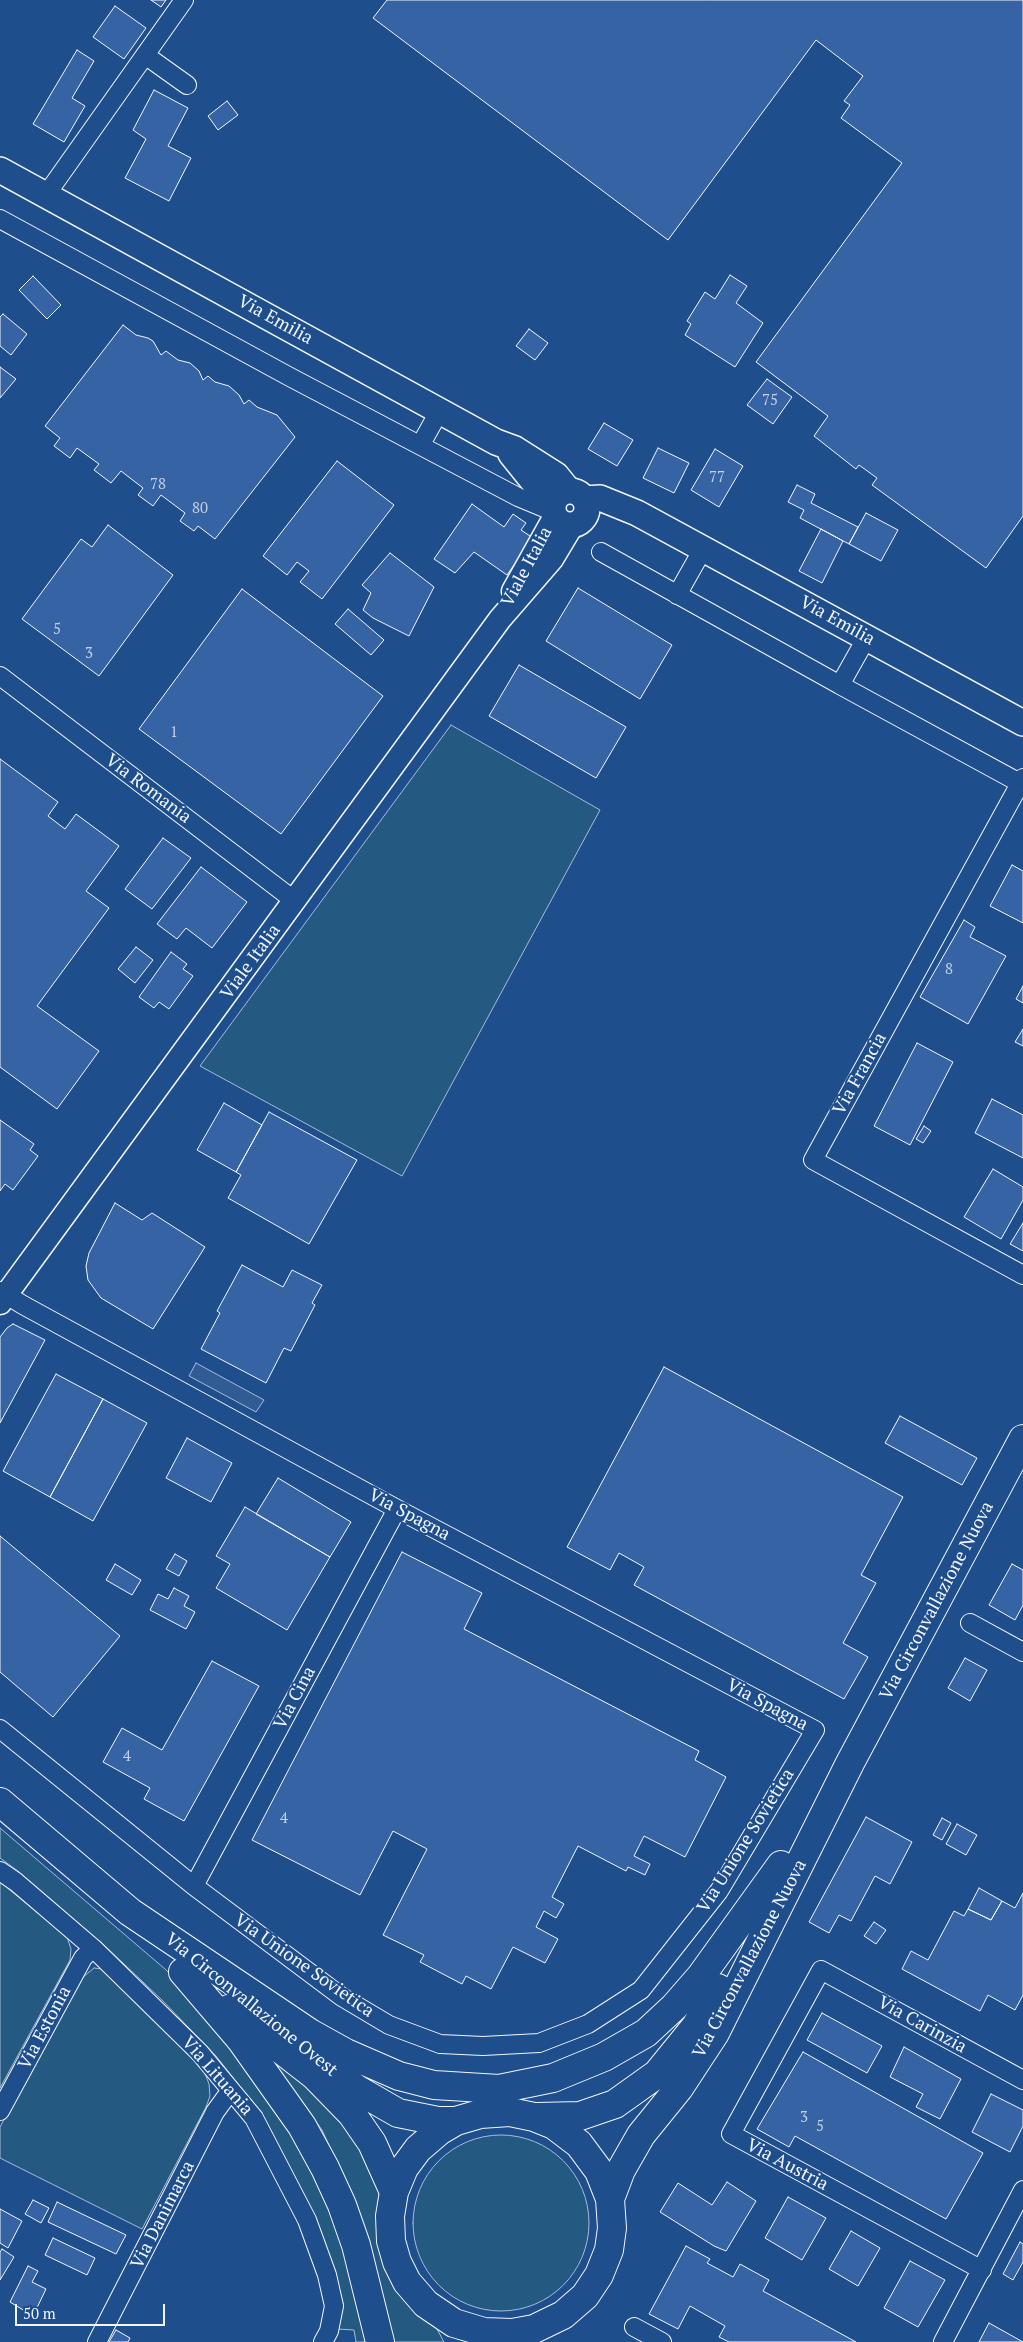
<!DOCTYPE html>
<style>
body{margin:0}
#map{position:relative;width:1023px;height:2342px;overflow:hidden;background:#1f4e8c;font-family:"PT Serif",serif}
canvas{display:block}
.scale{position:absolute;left:15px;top:2304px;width:150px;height:22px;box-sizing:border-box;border:2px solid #f2f6ff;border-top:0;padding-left:6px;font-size:15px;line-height:18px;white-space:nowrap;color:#f2f6ff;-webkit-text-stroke:4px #1f4e8c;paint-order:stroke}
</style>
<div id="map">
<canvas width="1023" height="2342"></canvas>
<div class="scale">50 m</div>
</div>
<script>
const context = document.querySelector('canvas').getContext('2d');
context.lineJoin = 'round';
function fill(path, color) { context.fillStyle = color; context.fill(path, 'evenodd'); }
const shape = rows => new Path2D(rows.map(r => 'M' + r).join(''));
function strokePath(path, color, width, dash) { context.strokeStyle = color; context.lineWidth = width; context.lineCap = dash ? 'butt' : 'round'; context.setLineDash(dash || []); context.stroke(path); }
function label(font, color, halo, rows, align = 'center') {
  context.font = font + ' "PT Serif",serif'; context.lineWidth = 4; context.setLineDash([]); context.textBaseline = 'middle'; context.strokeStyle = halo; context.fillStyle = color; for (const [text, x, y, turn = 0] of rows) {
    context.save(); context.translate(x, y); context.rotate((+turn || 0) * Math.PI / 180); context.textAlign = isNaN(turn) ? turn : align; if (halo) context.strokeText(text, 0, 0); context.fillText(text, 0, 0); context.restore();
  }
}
const green = shape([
 [451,725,600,810,402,1176,200,1066,451,725],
 [0,1828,165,1969,213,2015,322,2170,373,2342,356,2342,354,2330,337,2329,343,2303,334,2271,300,2188,259,2111,216,2056,162,2000,105,1946,18,1871,0,1858,0,1828],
 [0,1882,67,1937,71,1949,70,1960,0,2088,0,1882],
 [94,1968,102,1969,156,2021,204,2071,209,2084,210,2096,206,2107,142,2229,0,2158,0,2127,82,1978,94,1968],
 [277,2060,352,2124,378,2182,379,2197,403,2291,437,2329,444,2342,391,2342,356,2205,322,2130,278,2068,277,2060],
 '413 2223a88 88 0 1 1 176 0a88 88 0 1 1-176 0Z'
]);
fill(green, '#245a82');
strokePath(green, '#a8bbd7', 1);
const parking = shape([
 [196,1363,264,1400,256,1412,189,1376,196,1363]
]);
fill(parking, '#305b95');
strokePath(parking, '#a8bbd7', 1);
const building = shape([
 [151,0,166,0,161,7,151,0],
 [387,0,1023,0,1023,516,986,568,872,485,877,478,859,465,856,469,814,436,828,416,756,362,902,163,841,118,850,105,844,101,863,76,816,40,668,240,373,18,387,0],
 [115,6,146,28,124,59,93,37,115,6],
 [77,50,94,61,72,98,85,106,64,142,33,124,77,50],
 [154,90,188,108,168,146,191,158,169,201,125,178,146,139,133,130,154,90],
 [227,101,238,115,218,130,208,116,227,101],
 [730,275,747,286,736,303,763,323,735,367,685,335,691,324,687,321,705,292,715,299,730,275],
 [33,276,61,305,47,319,19,290,33,276],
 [3,314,27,334,11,355,0,346,0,317,3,314],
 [123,325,136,335,148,338,153,341,161,355,166,351,178,360,190,363,199,371,203,380,208,376,215,382,229,386,239,395,244,404,249,400,257,407,277,415,295,437,215,539,198,526,194,531,180,521,185,513,161,495,153,506,138,495,143,488,121,471,111,483,94,470,99,464,77,448,70,458,54,446,60,438,45,426,123,325],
 [529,329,548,343,535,360,516,346,529,329],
 [0,367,16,379,0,398,0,367],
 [767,379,792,397,773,424,747,405,767,379],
 [604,423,633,440,617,466,588,449,604,423],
 [658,448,689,463,674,493,643,478,658,448],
 [715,449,743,466,719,507,691,490,715,449],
 [337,461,394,505,322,599,300,582,309,571,297,562,287,575,263,556,337,461],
 [797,485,815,494,811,503,858,527,849,544,800,518,804,510,788,502,797,485],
 [472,504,504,527,513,514,526,523,521,530,533,538,507,575,474,552,455,573,434,559,472,504],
 [866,513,898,530,881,561,849,544,866,513],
 [108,525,173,575,99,676,22,619,81,539,92,547,108,525],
 [821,529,843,541,822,583,799,571,821,529],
 [390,553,434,587,409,636,373,618,363,610,371,593,362,585,390,553],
 [578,588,672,645,640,699,546,641,578,588],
 [242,589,383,696,281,834,139,729,242,589],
 [348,609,384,640,371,655,335,624,348,609],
 [519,665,626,727,596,778,489,716,519,665],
 [0,759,58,802,48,816,65,829,76,814,119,846,86,891,109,908,37,1006,99,1051,57,1109,0,1067,0,759],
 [163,838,191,858,152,909,125,889,163,838],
 [1012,865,1023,871,1023,923,990,906,1012,865],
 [201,867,247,902,212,948,186,928,177,939,157,924,201,867],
 [964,920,975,927,970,937,1006,956,968,1024,920,997,964,920],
 [136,947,153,960,135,983,118,969,136,947],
 [171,952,187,964,183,969,193,976,169,1009,159,1002,154,1008,139,997,171,952],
 [1023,986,1023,1003,1016,999,1023,986],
 [1023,1029,1023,1046,1015,1042,1023,1029],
 [917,1043,953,1062,910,1145,874,1126,917,1043],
 [992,1099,1023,1115,1023,1158,975,1133,992,1099],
 [224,1103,262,1125,236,1172,197,1150,224,1103],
 [269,1112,357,1160,309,1244,228,1198,241,1175,236,1172,269,1112],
 [0,1120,34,1144,30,1150,38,1156,13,1190,5,1184,0,1191,0,1120],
 [924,1126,931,1131,923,1143,916,1139,924,1126],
 [993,1169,1023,1187,1023,1200,1001,1239,964,1217,993,1169],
 [115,1203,142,1220,152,1213,205,1247,153,1329,101,1298,88,1280,86,1266,89,1253,115,1203],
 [1023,1223,1023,1251,1010,1244,1023,1223],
 [242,1265,283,1287,292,1270,322,1285,312,1303,315,1305,291,1351,284,1348,266,1383,201,1349,220,1313,217,1311,242,1265],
 [13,1324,45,1340,0,1423,0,1337,7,1328,13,1324],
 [664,1367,903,1497,861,1575,876,1583,843,1643,868,1657,844,1699,634,1585,644,1567,619,1553,610,1570,567,1547,664,1367],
 [56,1374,103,1399,50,1497,3,1471,56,1374],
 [103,1399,147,1423,93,1521,50,1497,103,1399],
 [900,1416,977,1458,962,1485,885,1443,900,1416],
 [187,1438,232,1463,211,1502,166,1478,187,1438],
 [278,1478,351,1522,330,1557,256,1514,278,1478],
 [245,1507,330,1557,287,1630,216,1588,230,1564,216,1556,245,1507],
 [0,1536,120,1636,53,1717,0,1672,0,1536],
 [402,1552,482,1593,464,1629,699,1751,695,1760,726,1777,685,1857,644,1836,634,1856,650,1864,645,1875,628,1867,626,1871,578,1846,552,1897,564,1904,556,1918,544,1911,536,1927,558,1939,545,1963,513,1947,491,1989,466,1976,462,1984,420,1962,424,1955,383,1935,427,1849,393,1831,360,1895,252,1840,402,1552],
 [175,1554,187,1561,179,1576,166,1569,175,1554],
 [115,1564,141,1580,132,1595,106,1580,115,1564],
 [1012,1564,1023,1570,1023,1605,1015,1620,989,1605,1012,1564],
 [174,1588,189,1596,184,1606,195,1612,186,1629,150,1610,158,1594,168,1599,174,1588],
 [965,1658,987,1670,970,1701,948,1688,965,1658],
 [212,1661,259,1686,184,1821,144,1799,150,1788,103,1762,122,1728,162,1750,212,1661],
 [866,1817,912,1842,890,1884,875,1876,851,1921,839,1915,829,1933,809,1922,866,1817],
 [942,1818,951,1823,942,1840,933,1835,942,1818],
 [957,1824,977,1835,966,1855,946,1844,957,1824],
 [979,1888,1002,1901,991,1920,968,1909,979,1888],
 [1023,1893,1023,1995,1015,2010,988,1995,980,2011,902,1969,911,1951,928,1960,954,1911,964,1916,968,1909,991,1920,1002,1901,1015,1908,1023,1893],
 [874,1922,886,1930,876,1944,864,1936,874,1922],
 [822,2013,882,2046,867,2073,807,2040,822,2013],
 [904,2047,961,2079,940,2119,916,2107,923,2094,890,2077,904,2047],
 [803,2052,983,2153,946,2219,795,2136,789,2147,757,2129,803,2052],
 [991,2094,1023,2110,1023,2126,1010,2152,972,2132,991,2094],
 [727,2182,756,2201,726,2251,714,2246,660,2212,678,2183,712,2205,727,2182],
 [788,2197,826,2218,802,2260,765,2238,788,2197],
 [33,2200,49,2208,41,2223,25,2214,33,2200],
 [57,2202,126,2235,116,2254,48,2222,57,2202],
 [0,2209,22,2221,8,2248,0,2243,0,2209],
 [851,2231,880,2248,858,2286,829,2269,851,2231],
 [53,2238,95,2258,87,2275,45,2255,53,2238],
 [1020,2242,1023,2244,1023,2262,1013,2280,1003,2274,1020,2242],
 [686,2246,710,2259,707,2263,733,2277,740,2264,769,2280,763,2291,856,2342,729,2342,719,2337,725,2326,690,2306,678,2329,649,2314,686,2246],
 [2,2249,14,2257,0,2280,0,2252,2,2249],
 [910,2261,945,2280,918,2327,884,2308,910,2261],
 [28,2266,38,2271,32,2282,46,2289,33,2316,10,2302,28,2266],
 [989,2323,1023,2342,979,2342,989,2323],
 [116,2330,130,2338,128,2342,109,2342,116,2330]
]);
fill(building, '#3563a3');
strokePath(building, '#f2f6ff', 1);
const minor = shape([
 [145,55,187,85],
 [46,195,184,0],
 [0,219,290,377,518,497,554,512],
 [421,444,440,410],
 [601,552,840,685,867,637],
 [677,595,703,549],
 [0,676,295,901],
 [840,685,1020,783],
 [1023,778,813,1160,1023,1275],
 [0,1291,23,1305,397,1509,815,1730,719,1891,641,1990,588,2024,539,2043,483,2046,440,2044,389,2025,342,1997,194,1886,0,1729],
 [970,1623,1023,1652],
 [0,1871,16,1882,93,1948,200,2053,254,2118,307,2220,327,2275,334,2306,329,2331,323,2342],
 [194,1886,397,1509],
 [0,2111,83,1958,93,1948],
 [982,2270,731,2134,821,1970,1023,2080],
 [634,2327,662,2342],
 [97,2342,215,2112,231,2090],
 [943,2342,1023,2190]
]);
const tertiary = shape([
 [513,591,555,516],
 [0,1303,500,619,552,559,573,524]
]);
const secondary = shape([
 [0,170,496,442,515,449,556,475,569,491],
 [511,454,536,485,544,498,553,506],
 '553 508a17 17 0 1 1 34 0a17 17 0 1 1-34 0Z',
 [585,499,600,498,637,513,1023,723]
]);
const primary = shape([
 [0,1802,130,1912,194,1955,208,1968],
 [194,1955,310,2033,346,2053,399,2076,434,2085,499,2089,553,2078,604,2057,646,2033,674,2007,701,1976,781,1865],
 [183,1972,241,2040,302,2126,325,2168,342,2205,356,2245,380,2342],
 [229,2009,315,2076,352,2114,372,2143,394,2192],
 [279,2032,358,2090,398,2113,438,2121,456,2121],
 [537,2117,580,2116,615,2104,657,2074,696,2026,718,1988],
 [610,2199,599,2171,579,2144,554,2125,534,2117,510,2112,480,2114,456,2121,439,2131,418,2149,404,2168,394,2192,390,2216,391,2241,397,2262,407,2282,426,2304,454,2323,484,2332,512,2333,534,2329,563,2315,585,2296,599,2275,609,2250,612,2228,610,2199,621,2170,641,2135,679,2088,715,2033,850,1763,1023,1439]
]);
strokePath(minor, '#f2f6ff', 20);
strokePath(tertiary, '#f2f6ff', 25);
strokePath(secondary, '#f2f6ff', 28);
strokePath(primary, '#f2f6ff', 30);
strokePath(minor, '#1f4e8c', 18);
strokePath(tertiary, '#1f4e8c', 22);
strokePath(secondary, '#1f4e8c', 25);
strokePath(primary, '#1f4e8c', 28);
label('15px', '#c3d1e8', null, [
 ["75",770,401],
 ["77",717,478],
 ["78",158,485],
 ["80",200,509],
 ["5",57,630],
 ["3",89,654],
 ["1",174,733],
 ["8",949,970],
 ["4",127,1757],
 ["4",284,1819],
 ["3",804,2118],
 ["5",820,2127]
]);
label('18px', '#f2f6ff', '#1f4e8c', [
 ["Via Emilia",275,320,29],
 ["Viale Italia",527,567,-62],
 ["Via Emilia",837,621,29],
 ["Via Romania",148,789,37],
 ["Viale Italia",251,962,-54],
 ["Via Francia",860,1074,-61],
 ["Via Spagna",409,1515,28],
 ["Via Circonvallazione Nuova",937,1601,-62],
 ["Via Cina",295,1698,-62],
 ["Via Spagna",767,1705,28],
 ["Via Unione Sovietica",746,1841,-58],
 ["Via Circonvallazione Nuova",750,1959,-62],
 ["Via Unione Sovietica",304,1966,35],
 ["Via Circonvallazione Ovest",251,2005,39],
 ["Via Carinzia",922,2025,29],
 ["Via Estonia",45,2028,-62],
 ["Via Lituania",217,2076,49],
 ["Via Austria",787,2165,28],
 ["Via Danimarca",163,2215,-63]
]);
</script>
